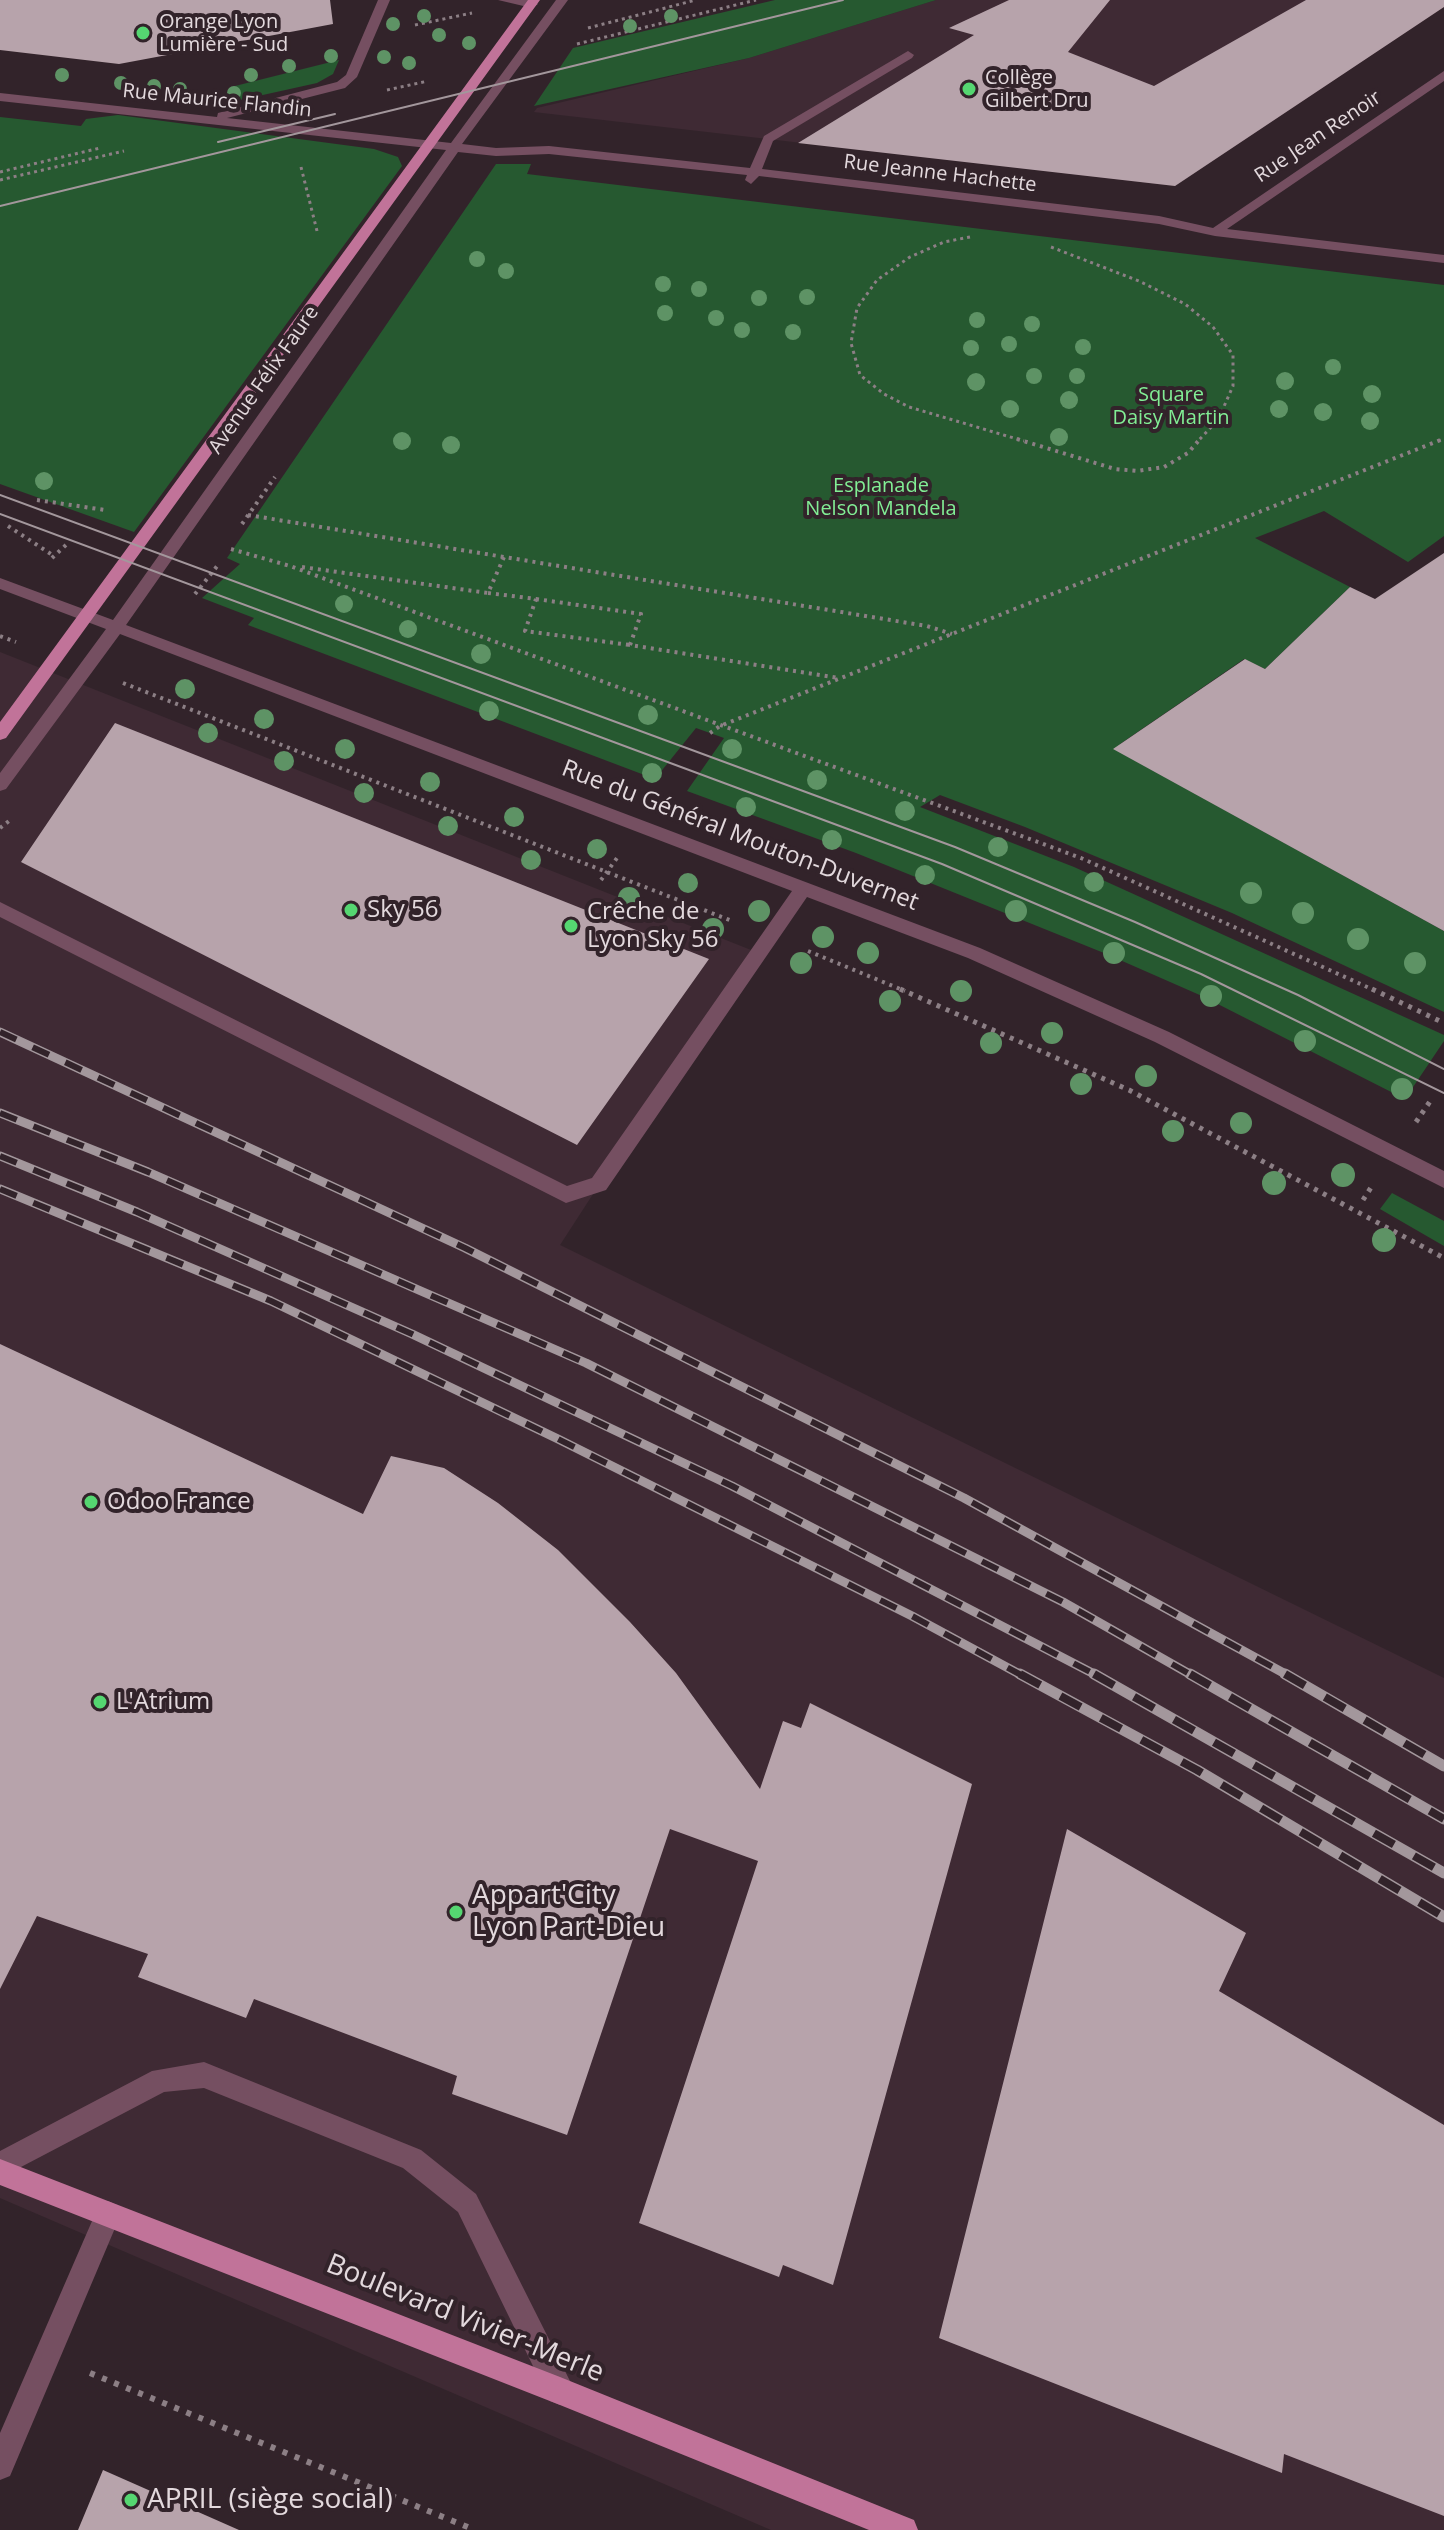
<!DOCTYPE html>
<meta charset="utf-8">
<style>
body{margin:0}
canvas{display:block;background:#32232a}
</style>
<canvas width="1444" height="2530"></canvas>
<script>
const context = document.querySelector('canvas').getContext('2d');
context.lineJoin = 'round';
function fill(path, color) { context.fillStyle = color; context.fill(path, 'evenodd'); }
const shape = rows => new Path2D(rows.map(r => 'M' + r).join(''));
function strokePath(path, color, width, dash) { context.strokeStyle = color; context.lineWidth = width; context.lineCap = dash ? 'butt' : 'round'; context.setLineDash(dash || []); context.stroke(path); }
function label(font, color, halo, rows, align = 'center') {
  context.font = font + ' "Open Sans",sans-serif'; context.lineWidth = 8; context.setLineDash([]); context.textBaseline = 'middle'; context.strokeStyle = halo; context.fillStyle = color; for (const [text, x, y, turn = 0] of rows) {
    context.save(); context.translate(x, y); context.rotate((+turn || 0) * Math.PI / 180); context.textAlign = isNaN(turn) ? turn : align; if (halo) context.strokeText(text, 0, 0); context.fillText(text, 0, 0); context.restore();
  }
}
fill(shape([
 [936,0,1444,0,1444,7,1175,186,534,112,537,108,749,58],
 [0,652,751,950,560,1245,1444,1678,1444,2530,771,2530,0,2198]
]), '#3f2a34');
fill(shape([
 [775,0,936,0,749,58,534,106,573,48],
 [339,60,333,74,317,83,213,106,235,86],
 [118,115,374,149,398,157,402,166,134,532,0,484,0,117,81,126,86,119],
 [496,164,531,164,527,174,1444,285,1444,536,1408,562,1324,511,1255,538,1350,587,1265,669,1244,659,1120,744,1123,754,1444,931,1444,1012,1232,913,1025,827,940,795,920,807,1074,867,1444,1035,1444,1041,1405,1099,1202,996,1104,953,856,853,687,791,724,738,696,728,655,779,248,625,254,618,202,598,240,564,227,558],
 [1392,1193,1444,1221,1444,1246,1380,1209]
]), '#265930');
fill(shape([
 [0,0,330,0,333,24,119,64,0,50],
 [1009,0,1110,0,1068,52,1154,86,1306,0,1444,0,1444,7,1175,186,798,143,974,35,949,28],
 [1444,553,1444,931,1113,749,1245,659,1265,669,1350,587,1375,599],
 [115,723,709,959,577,1145,21,862],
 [0,1344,363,1514,391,1456,444,1468,498,1503,558,1550,630,1622,676,1673,760,1789,783,1721,801,1728,810,1703,972,1784,833,2285,783,2265,779,2277,639,2223,758,1861,670,1829,567,2135,452,2094,457,2076,254,1999,246,2018,138,1977,148,1954,37,1916,0,1989],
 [1067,1829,1246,1933,1219,1991,1444,2125,1444,2516,1284,2454,1282,2473,939,2338],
 [103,2470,239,2530,78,2530]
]), '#b7a3ab');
strokePath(shape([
 [415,25,472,13],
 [588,28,696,0],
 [577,44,756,0],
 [387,90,428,81],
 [301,167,317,231],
 [0,172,100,148],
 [0,180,124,151],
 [970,237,944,242,910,257,877,280,857,308,851,343,860,375,884,394,909,407,1024,441],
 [1051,247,1139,281,1185,304,1213,327,1233,355,1233,386,1218,420,1198,441],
 [1438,441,1444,439]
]), '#8c7f85', 3, [3, 4]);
strokePath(shape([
 [1017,439,1115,469,1137,471,1164,467,1188,453,1200,439],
 [37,500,105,510],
 [248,515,504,557],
 [242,524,275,477],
 [8,526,54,556],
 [231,549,290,566,1081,858,1376,991],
 [52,558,66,545],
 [302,567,488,593,504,557,927,626,952,634],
 [488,593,536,599,525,631,630,645],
 [195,594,218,565],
 [536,599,641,614,630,645,839,678],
 [0,636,16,642],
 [123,683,732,921],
 [710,733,720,726,1443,439],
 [0,828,9,821],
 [601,880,617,858],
 [808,951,905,991]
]), '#8c7f85', 4, [3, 5]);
strokePath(shape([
 [900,989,1129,1090,1444,1258],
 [1372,989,1444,1023],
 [1416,1122,1431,1100],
 [1363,1200,1372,1186]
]), '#8c7f85', 5, [4, 6]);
strokePath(shape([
 [90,2373,475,2530]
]), '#8c7f85', 6, [5, 8]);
fill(shape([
 [378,0,390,0,357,77,345,88,227,118,451,143,556,0,568,0,462,144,496,148,549,146,750,168,764,136,908,51,914,55,912,58,773,141,762,169,1159,216,1213,228,1444,71,1444,81,1227,229,1444,255,1444,263,1215,236,1159,224,759,176,751,184,745,180,747,175,549,154,496,156,458,152,126,625,980,948,1169,1032,1444,1171,1444,1188,1155,1042,968,958,807,897,606,1190,566,1203,0,917,0,902,567,1186,592,1178,792,891,120,634,6,789,0,791,0,773,106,629,0,589,0,578,113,620,446,150,0,101,0,93,217,117,218,113,337,82,346,75,378,0],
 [498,0,529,0,538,4,532,8,498,0],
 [204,2062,421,2150,476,2194,570,2381,574,2391,570,2401,560,2405,550,2401,458,2212,403,2168,204,2088,164,2092,0,2178,0,2151,152,2071,204,2062],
 [108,2201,117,2205,121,2214,10,2476,0,2480,0,2433,99,2205,108,2201]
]), '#754f61');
fill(shape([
 [528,0,540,0,6,738,0,740,0,722,528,0],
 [0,2159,560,2377,904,2516,914,2520,918,2530,869,2530,560,2405,0,2185,0,2159]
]), '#c17399');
strokePath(shape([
 [218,142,335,114],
 [0,206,843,0],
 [0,495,955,847,1135,922,1298,995,1444,1069],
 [0,514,942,864,1201,974,1444,1093]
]), '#a3979c', 2);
const railFar1 = shape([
 [0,1032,465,1248,964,1498,1289,1676],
 [0,1113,148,1172,586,1363,1063,1602,1193,1676],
 [0,1156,137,1212,412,1334,732,1486,1098,1676],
 [0,1189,271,1301,558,1439,912,1616,1023,1676]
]);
const rail = shape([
 [1020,1674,1197,1770,1444,1917],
 [1094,1674,1444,1873],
 [1190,1674,1444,1819],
 [1285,1674,1444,1766]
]);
strokePath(railFar1, '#a3979c', 9);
strokePath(rail, '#a3979c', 11);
strokePath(railFar1, '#32232a', 6, [18]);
strokePath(rail, '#32232a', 8, [23]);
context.fillStyle = '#5e9365';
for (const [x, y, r] of [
 [424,16,7],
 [671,16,7],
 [393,24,7],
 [630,26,7],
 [439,35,7],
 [469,43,7],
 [331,56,7],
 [384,57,7],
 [409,63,7],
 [289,66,7],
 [62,75,7],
 [251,75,7],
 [121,83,7],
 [154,86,7],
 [180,89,7],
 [234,93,7],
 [477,259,8],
 [506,271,8],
 [663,284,8],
 [699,289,8],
 [807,297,8],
 [759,298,8],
 [665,313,8],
 [716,318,8],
 [977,320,8],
 [1032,324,8],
 [742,330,8],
 [793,332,8],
 [1009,344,8],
 [1083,347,8],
 [971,348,8],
 [1333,367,8],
 [1034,376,8],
 [1077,376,8],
 [1285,381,9],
 [976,382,9],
 [1372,394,9],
 [1069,400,9],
 [1010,409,9],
 [1279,409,9],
 [1323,412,9],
 [1370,421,9],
 [1059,437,9],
 [402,441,9],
 [451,445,9],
 [44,481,9],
 [344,604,9],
 [408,629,9],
 [481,654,10],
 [185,689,10],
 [489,711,10],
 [648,715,10],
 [264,719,10],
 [208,733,10],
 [345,749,10],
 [732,749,10],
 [284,761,10],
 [652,773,10],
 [817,780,10],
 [430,782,10],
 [364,793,10],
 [746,807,10],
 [905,811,10],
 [514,817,10],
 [448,826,10],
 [832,840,10],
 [998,847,10],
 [597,849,10],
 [531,860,10],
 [925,875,10],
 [1094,882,10],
 [688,883,10],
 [1251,893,11],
 [629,898,11],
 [759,911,11],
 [1016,911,11],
 [1303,913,11],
 [713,929,11],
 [823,937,11],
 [1358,939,11],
 [868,953,11],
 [1114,953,11],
 [801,963,11],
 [1415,963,11],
 [961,991,11],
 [1211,996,11],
 [890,1001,11],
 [1052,1033,11],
 [1305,1041,11],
 [991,1043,11],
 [1146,1076,11],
 [1081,1084,11],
 [1402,1089,11],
 [1241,1123,11],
 [1173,1131,11],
 [1343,1175,12],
 [1274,1183,12],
 [1384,1240,12]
]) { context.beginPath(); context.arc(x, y, r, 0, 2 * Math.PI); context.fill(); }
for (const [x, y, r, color] of [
 [143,33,8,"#55d671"],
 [969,89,8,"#55d671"],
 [351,910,8,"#55d671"],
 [571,926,8,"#55d671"],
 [91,1502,8,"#55d671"],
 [100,1702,8,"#55d671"],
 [456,1912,8,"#55d671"],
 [131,2500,8,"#55d671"]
]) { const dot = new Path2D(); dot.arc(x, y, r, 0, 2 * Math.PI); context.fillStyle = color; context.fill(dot); strokePath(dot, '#32232a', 3); }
label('20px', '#e3d9dd', '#32232a', [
 ["Orange Lyon",159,22],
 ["Lumière - Sud",159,45],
 ["Collège",985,78],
 ["Gilbert Dru",985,101]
], 'left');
label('20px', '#e3d9dd', '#32232a', [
 ["Rue Maurice Flandin",217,101,6],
 ["Rue Jean Renoir",1318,137,-34],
 ["Rue Jeanne Hachette",940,174,7],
 ["Avenue Félix Faure",264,380,-55]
]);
label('20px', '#82ee95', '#32232a', [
 ["Square",1171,395],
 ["Daisy Martin",1171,418],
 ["Esplanade",881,486],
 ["Nelson Mandela",881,509]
]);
label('24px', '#e3d9dd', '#32232a', [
 ["Rue du Général Mouton-Duvernet",740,836,21]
]);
label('24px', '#e3d9dd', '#32232a', [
 ["Sky 56",367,910],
 ["Crêche de",587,912],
 ["Lyon Sky 56",587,940],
 ["Odoo France",107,1502],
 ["L'Atrium",116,1702]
], 'left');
label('28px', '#e3d9dd', '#32232a', [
 ["Appart'City",472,1896],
 ["Lyon Part-Dieu",472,1928],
 ["APRIL (siège social)",147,2500]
], 'left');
label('28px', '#e3d9dd', '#32232a', [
 ["Boulevard Vivier-Merle",465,2319,22]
]);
</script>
